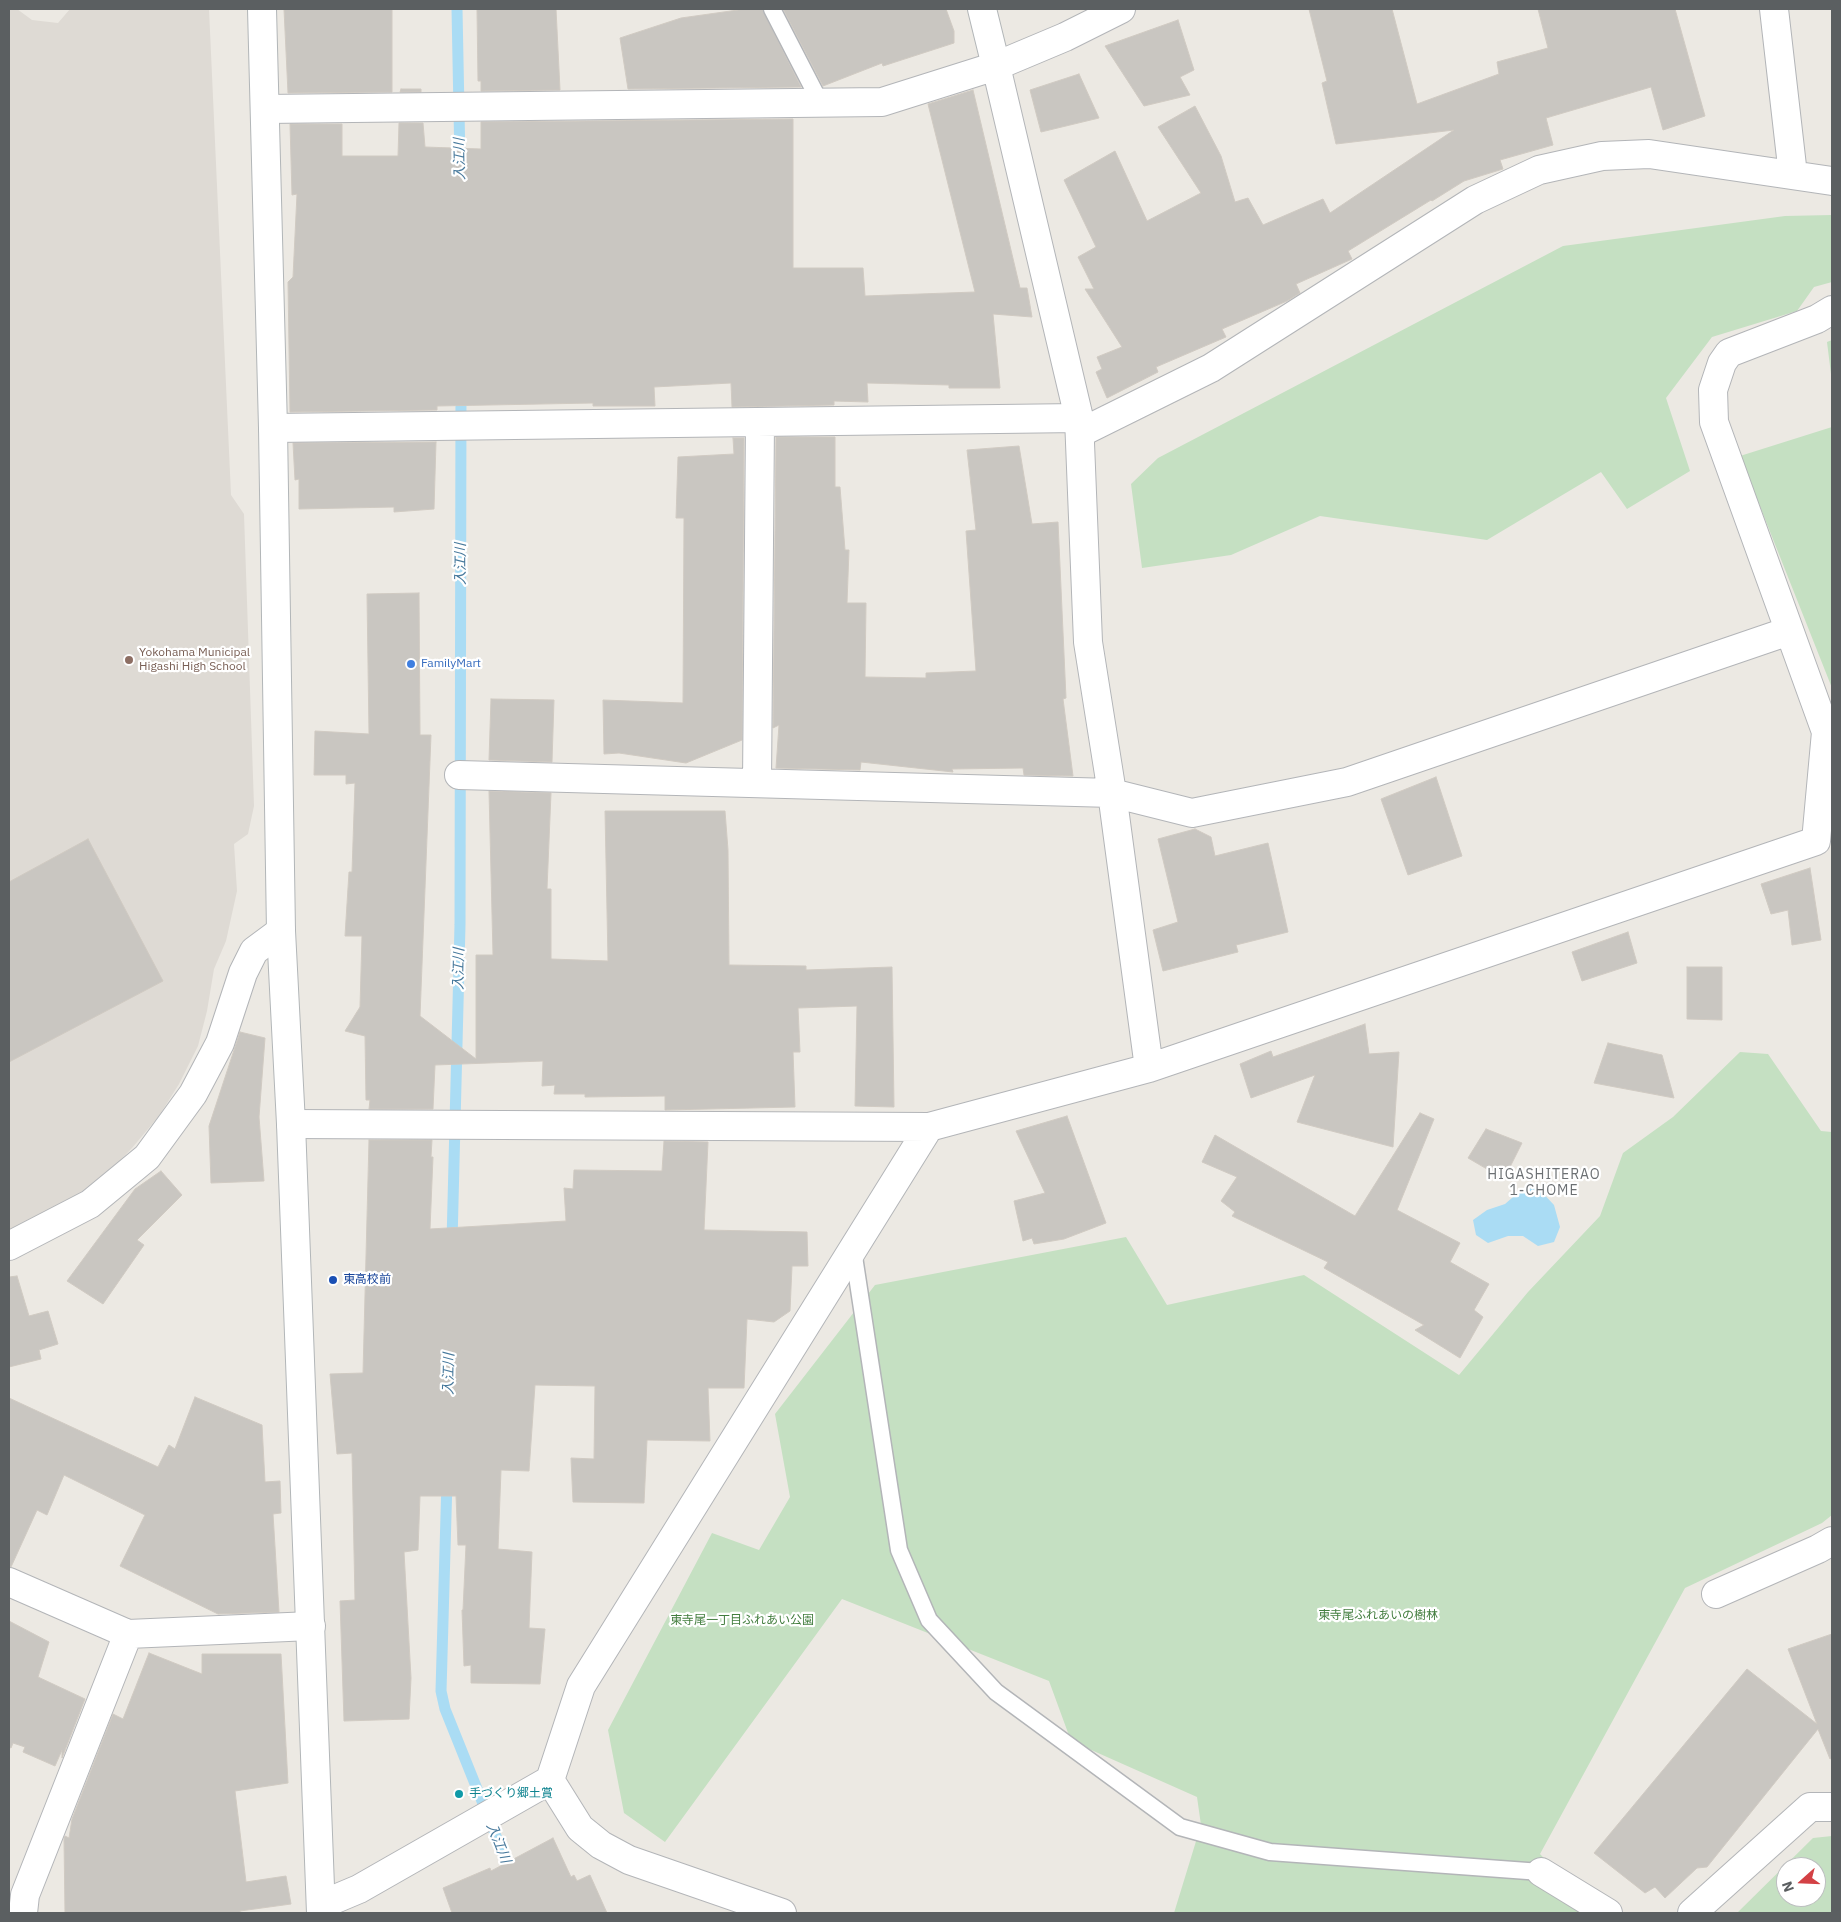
<!DOCTYPE html>
<meta charset="utf-8">
<style>
body{margin:0}
#map{position:relative;width:1841px;height:1922px;overflow:hidden;background:#ece9e3;font-family:"IBM Plex Sans",sans-serif}
canvas{display:block}
.frame{position:absolute;inset:0;border:10px solid #5b5f61;pointer-events:none}
.north{position:absolute;left:1776px;top:1857px;width:50px;height:50px;box-sizing:border-box;background:#fff;border:1px solid #bdbfc0;border-radius:50%;rotate:250deg;font-size:14px;font-weight:700;line-height:20px;text-align:center;color:#5b5f61}
.north::after{content:'';display:block;margin:auto;width:18px;height:22px;background:#d34145;clip-path:polygon(50% 0,100% 100%,50% 72%,0 100%)}
</style>
<div id="map">
<canvas width="1841" height="1922"></canvas>
<div class="frame"></div>
<div class="north">N</div>
</div>
<script>
const context = document.querySelector('canvas').getContext('2d');
context.lineJoin = 'round';
function fill(path, color) { context.fillStyle = color; context.fill(path, 'evenodd'); }
const shape = rows => new Path2D(rows.map(r => 'M' + r).join(''));
function strokePath(path, color, width, dash) { context.strokeStyle = color; context.lineWidth = width; context.lineCap = dash ? 'butt' : 'round'; context.setLineDash(dash || []); context.stroke(path); }
function label(font, color, halo, rows, align = 'center') {
  context.font = font + ' "IBM Plex Sans","Noto Sans JP",sans-serif'; context.lineWidth = 4.5; context.setLineDash([]); context.textBaseline = 'middle'; context.strokeStyle = halo; context.fillStyle = color; for (const [text, x, y, turn = 0] of rows) {
    context.save(); context.translate(x, y); context.rotate((+turn || 0) * Math.PI / 180); context.textAlign = isNaN(turn) ? turn : align; if (halo) context.strokeText(text, 0, 0); context.fillText(text, 0, 0); context.restore();
  }
}
fill(shape([
 [9,9,17,9,32,20,58,23,70,9,209,9,231,495,244,514,254,806,248,834,234,844,237,891,226,941,214,969,207,1011,198,1046,179,1084,159,1116,132,1148,91,1191,9,1238]
]), '#dedad4');
fill(shape([
 [1832,215,1832,282,1814,287,1797,311,1712,337,1666,398,1690,471,1627,509,1601,472,1487,540,1320,516,1231,555,1142,568,1131,484,1158,458,1563,246,1785,216],
 [1832,340,1832,382,1827,342],
 [1832,427,1832,688,1740,456],
 [1740,1052,1768,1054,1821,1131,1832,1132,1832,1515,1822,1523,1685,1588,1540,1854,1596,1913,1174,1913,1201,1825,1197,1797,1071,1741,1049,1681,842,1599,665,1842,624,1813,608,1730,712,1533,759,1550,790,1497,775,1414,875,1285,1126,1237,1167,1305,1304,1275,1459,1375,1528,1292,1600,1216,1623,1153,1673,1117],
 [1832,1836,1832,1913,1737,1913,1813,1838],
 [1786,1867,1816,1867,1816,1897,1786,1897]
]), '#c5e0c2');
fill(shape([
 [1537,1187,1554,1205,1560,1227,1554,1242,1538,1246,1523,1236,1508,1236,1488,1243,1476,1235,1473,1220,1487,1210,1505,1204,1520,1191]
]), '#aadcf4');
strokePath(shape([
 [457,9,460,162],
 [452,1242,460,925,461,390],
 [447,1480,441,1691,445,1709,512,1876]
]), '#aadcf4', 11);
const building = shape([
 [284,9,392,9,392,92,288,93,284,9],
 [477,9,556,9,560,90,481,91,481,81,478,81,477,9],
 [745,9,762,9,801,87,628,89,620,38,681,18,745,9],
 [783,9,946,9,954,31,954,43,883,66,882,63,823,86,783,9],
 [1309,9,1392,9,1417,104,1499,74,1497,62,1548,48,1538,9,1675,9,1705,116,1663,130,1651,87,1546,118,1553,145,1500,160,1503,169,1464,181,1432,201,1431,200,1348,251,1352,259,1296,284,1300,293,1287,301,1222,329,1226,337,1156,367,1158,372,1107,398,1096,372,1102,369,1097,357,1122,347,1085,289,1094,289,1078,257,1096,247,1064,180,1115,151,1147,221,1201,193,1158,127,1195,106,1221,156,1235,202,1248,198,1263,225,1323,199,1330,213,1454,130,1336,144,1322,83,1327,81,1309,9],
 [1178,20,1194,70,1180,77,1190,95,1144,106,1105,46,1178,20],
 [1079,74,1099,118,1041,132,1030,90,1079,74],
 [401,89,421,89,421,92,400,92,401,89],
 [973,90,1020,288,1027,288,1032,317,993,314,1000,388,949,388,949,385,867,383,868,402,834,401,834,405,732,407,731,383,654,387,655,406,593,406,593,403,437,406,437,410,290,412,288,282,293,277,297,194,292,195,290,124,342,124,342,156,398,156,399,123,423,123,425,147,481,149,481,122,793,119,793,268,863,268,865,296,975,292,928,104,973,90],
 [776,437,835,437,835,487,840,487,845,550,849,550,847,603,866,603,865,677,926,678,926,673,976,671,966,531,976,530,967,450,1019,446,1032,524,1058,522,1066,698,1063,699,1073,776,1024,775,1023,768,952,769,953,772,861,762,860,770,776,768,779,725,773,728,776,437],
 [733,438,744,438,742,740,686,763,619,753,604,754,603,700,683,703,684,518,676,518,678,457,734,454,733,438],
 [436,442,434,509,394,512,394,507,299,509,299,479,295,480,293,443,436,442],
 [419,593,420,735,431,735,420,1016,476,1059,476,955,493,955,489,791,551,793,547,889,551,889,551,959,608,961,605,811,725,811,728,850,729,965,806,966,806,970,892,967,894,1107,855,1106,857,1006,798,1008,800,1052,793,1052,795,1107,665,1110,665,1096,585,1097,585,1094,554,1094,555,1085,542,1086,543,1061,435,1065,433,1109,369,1109,370,1100,366,1100,365,1036,345,1031,360,1007,362,936,345,936,349,872,352,872,355,783,346,784,346,775,314,775,315,731,369,734,367,594,419,593],
 [491,699,554,700,552,762,489,760,491,699],
 [1436,777,1462,856,1408,875,1381,799,1436,777],
 [1195,829,1211,837,1215,856,1268,843,1288,932,1236,945,1238,952,1163,971,1153,930,1178,922,1158,839,1195,829],
 [88,839,163,981,9,1062,9,882,88,839],
 [1810,868,1821,940,1792,945,1788,910,1771,914,1761,884,1810,868],
 [1628,932,1637,963,1582,981,1572,952,1628,932],
 [1687,967,1722,967,1722,1020,1687,1019,1687,967],
 [1365,1024,1369,1054,1399,1052,1393,1147,1297,1122,1315,1075,1251,1098,1240,1064,1271,1051,1273,1057,1365,1024],
 [240,1032,265,1038,259,1117,264,1181,211,1183,209,1126,240,1032],
 [1608,1043,1662,1055,1674,1098,1594,1083,1608,1043],
 [1420,1113,1434,1119,1397,1210,1460,1243,1450,1262,1489,1284,1474,1310,1483,1317,1460,1358,1415,1330,1424,1325,1324,1268,1328,1262,1232,1216,1235,1212,1221,1201,1237,1177,1202,1162,1215,1135,1355,1216,1420,1113],
 [1067,1116,1106,1223,1064,1239,1034,1244,1032,1238,1023,1241,1014,1201,1045,1193,1016,1131,1067,1116],
 [1486,1129,1522,1143,1504,1179,1468,1158,1486,1129],
 [369,1140,432,1140,431,1157,433,1157,430,1229,566,1221,564,1188,573,1189,574,1170,662,1171,664,1141,708,1142,704,1230,807,1232,808,1266,792,1266,790,1311,774,1322,747,1319,744,1388,708,1388,710,1441,647,1440,644,1503,573,1502,571,1458,594,1459,595,1386,535,1385,529,1471,501,1470,498,1549,532,1552,529,1628,545,1629,540,1684,471,1683,471,1665,464,1666,462,1610,463,1610,466,1545,458,1545,456,1496,420,1496,418,1550,404,1552,411,1678,409,1719,344,1721,340,1601,355,1600,352,1453,337,1454,330,1374,363,1373,369,1140],
 [161,1171,182,1195,137,1240,144,1245,103,1304,67,1281,135,1189,161,1171],
 [17,1276,29,1316,48,1311,58,1344,39,1350,41,1359,9,1367,9,1277,17,1276],
 [195,1397,262,1425,265,1482,280,1481,281,1513,273,1514,279,1612,218,1614,120,1566,145,1515,64,1475,47,1515,37,1510,11,1567,9,1567,9,1398,158,1467,169,1445,175,1449,195,1397],
 [9,1621,49,1642,38,1677,85,1699,62,1758,62,1750,55,1766,23,1752,25,1747,13,1743,11,1748,9,1747,9,1621],
 [1832,1634,1832,1758,1830,1759,1818,1729,1707,1867,1697,1868,1665,1898,1655,1887,1645,1893,1594,1853,1747,1669,1817,1724,1788,1649,1832,1634],
 [149,1653,202,1674,202,1654,281,1654,288,1783,235,1791,246,1882,286,1876,291,1904,240,1911,240,1913,65,1913,64,1839,65,1836,69,1838,72,1819,113,1714,123,1719,149,1653],
 [553,1838,571,1877,574,1875,577,1881,590,1875,607,1913,452,1913,443,1888,490,1868,491,1871,553,1838]
]);
fill(building, '#c9c6c1');
strokePath(building, '#d0cac2', 1);
const lane = shape([
 [772,9,820,102],
 [853,1250,899,1550,929,1620,996,1692,1180,1827,1270,1852,1541,1872]
]);
const street = shape([
 [1774,9,1793,175],
 [996,66,1079,418,1088,642,1112,793,1149,1068],
 [265,109,882,102,996,66,1065,37,1121,9],
 [273,428,1079,418],
 [1080,433,1211,368,1475,200,1539,170,1602,156,1649,154,1832,181],
 [459,775,1112,793,1192,813,1347,782,1789,631],
 [757,783,760,422],
 [291,1124,929,1127,1149,1068,1816,841,1826,732,1714,422,1713,390,1722,363,1729,353,1817,319,1832,310],
 [9,1246,90,1204,147,1157,193,1094,220,1043,243,973,254,951,281,931],
 [9,1582,128,1634,311,1626],
 [1716,1594,1818,1549,1832,1541],
 [550,1780,580,1828,601,1845,629,1860,782,1913],
 [1541,1872,1608,1913],
 [321,1905,359,1889,550,1780,581,1686,929,1127],
 [23,1913,25,1895,128,1634],
 [1692,1913,1810,1807,1832,1807]
]);
const secondary = shape([
 [262,9,273,428,281,931,291,1124,321,1913],
 [982,9,996,66]
]);
strokePath(lane, '#b3b5b8', 19);
strokePath(street, '#b3b5b8', 30);
strokePath(secondary, '#b2b6b8', 30);
strokePath(lane, '#fff', 16);
strokePath(street, '#fff', 28);
strokePath(secondary, '#fff', 28);
for (const [x, y, r, color] of [
 [129,660,5,"#8d6e63"],
 [411,664,5,"#3f7fe0"],
 [333,1280,5,"#1a4fb4"],
 [459,1794,5,"#0f9aa8"]
]) { const dot = new Path2D(); dot.arc(x, y, r, 0, 2 * Math.PI); context.fillStyle = color; context.fill(dot); strokePath(dot, '#fff', 2); }
label('12px', '#785e54', '#fff', [
 ["Yokohama Municipal",139,653],
 ["Higashi High School",139,667]
], 'left');
label('12px', '#366cbe', '#fff', [
 ["FamilyMart",421,664]
], 'left');
label('12px', '#164399', '#fff', [
 ["東高校前",343,1280]
], 'left');
label('12px', '#427d3e', '#fff', [
 ["東寺尾ふれあいの樹林",1378,1616],
 ["東寺尾一丁目ふれあい公園",742,1621]
]);
label('12px', '#0d838f', '#fff', [
 ["手づくり郷土賞",469,1794]
], 'left');
label('italic 14px', '#47799c', '#fff', [
 ["入江川",460,159,-91],
 ["入江川",461,564,-90],
 ["入江川",459,969,-89],
 ["入江川",449,1374,-89],
 ["入江川",498,1843,68]
]);
context.letterSpacing = '1px';
label('14px', '#6c7073', '#fff', [
 ["HIGASHITERAO",1544,1175],
 ["1-CHOME",1544,1191]
]);
context.letterSpacing = '0px';
</script>
